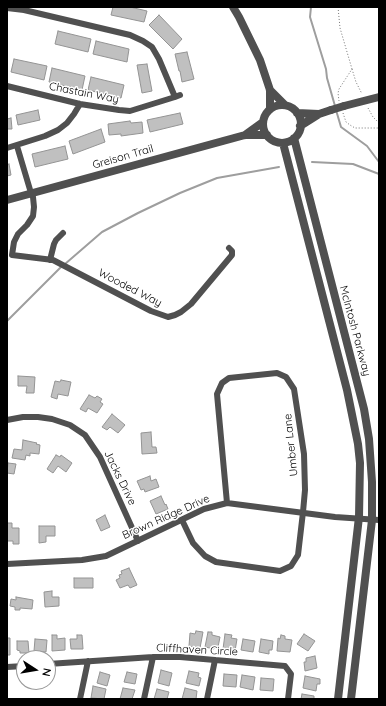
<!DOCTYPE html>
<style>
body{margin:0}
#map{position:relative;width:386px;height:706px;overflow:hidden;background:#fff;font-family:Quicksand,sans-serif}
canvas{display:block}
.frame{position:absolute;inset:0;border:8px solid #000;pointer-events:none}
.north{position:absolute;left:16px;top:650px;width:40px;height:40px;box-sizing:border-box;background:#fff;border:1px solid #999;border-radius:50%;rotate:102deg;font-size:11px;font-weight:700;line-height:16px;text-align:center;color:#000}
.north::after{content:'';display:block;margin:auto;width:14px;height:18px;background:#000;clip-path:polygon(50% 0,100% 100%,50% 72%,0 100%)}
</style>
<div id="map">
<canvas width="386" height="706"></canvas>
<div class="frame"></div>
<div class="north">N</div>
</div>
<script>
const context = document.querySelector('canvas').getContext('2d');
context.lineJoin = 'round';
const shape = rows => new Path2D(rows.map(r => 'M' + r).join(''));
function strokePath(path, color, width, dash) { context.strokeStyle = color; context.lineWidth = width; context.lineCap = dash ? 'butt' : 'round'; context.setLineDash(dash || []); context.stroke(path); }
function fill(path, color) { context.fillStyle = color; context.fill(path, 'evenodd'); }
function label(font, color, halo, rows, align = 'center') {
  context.font = font + ' Quicksand,sans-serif'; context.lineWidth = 3; context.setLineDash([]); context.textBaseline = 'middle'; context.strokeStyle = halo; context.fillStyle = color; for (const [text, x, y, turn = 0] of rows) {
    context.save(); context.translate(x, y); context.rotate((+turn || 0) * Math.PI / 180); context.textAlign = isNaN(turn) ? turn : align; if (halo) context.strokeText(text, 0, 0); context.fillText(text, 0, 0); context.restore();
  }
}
strokePath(shape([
 [311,7,310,17,326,69,327,78,335,106],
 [336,110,341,127,367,146,379,162],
 [312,162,353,164,379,174],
 [65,264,102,232,138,213,180,193,217,178,279,167],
 [7,321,61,267]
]), '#9e9e9e', 2);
const building = shape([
 [113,7,130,7,147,11,144,22,111,15,113,7],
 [159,15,182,39,173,49,149,25,159,15],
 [58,31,91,39,88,52,55,44,58,31],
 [96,41,129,49,127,62,93,54,96,41],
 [187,52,194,79,182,82,180,71,179,71,175,54,187,52],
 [14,59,47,66,44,80,11,72,14,59],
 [147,64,152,91,142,93,137,65,147,64],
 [52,68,85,76,82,90,49,82,52,68],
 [91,77,124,85,121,98,88,90,91,77],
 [38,110,40,120,18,125,16,115,38,110],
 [180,113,183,124,150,132,147,120,180,113],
 [11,118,12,129,7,129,7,119,11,118],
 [130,121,131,123,142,122,143,133,121,136,121,134,109,135,108,124,130,121],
 [101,129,105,142,73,154,69,141,101,129],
 [65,146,68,159,35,167,32,154,65,146],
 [9,164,11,175,7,176,7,165,9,164],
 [18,376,35,377,34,393,26,393,27,386,18,386,18,376],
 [61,380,71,382,68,396,58,394,57,399,51,397,55,381,60,382,61,380],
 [89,395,95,398,97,396,102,399,100,402,103,404,97,413,88,408,86,412,80,409,89,395],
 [112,414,125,425,118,433,110,427,107,430,102,427,112,414],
 [151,432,152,447,156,447,157,453,142,454,141,433,151,432],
 [23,440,37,443,36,444,40,445,39,454,30,453,30,456,26,455,25,460,12,458,14,449,22,450,23,440],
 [56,455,60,457,61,455,72,463,66,472,58,466,53,473,47,469,56,455],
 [8,463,16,464,14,474,7,473,8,463],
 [150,476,151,481,156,479,159,487,145,492,144,489,141,490,137,481,150,476],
 [161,496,165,505,166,504,168,509,156,514,150,501,161,496],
 [105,515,110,527,101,531,96,520,105,515],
 [7,523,12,523,12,528,19,528,19,544,13,544,13,541,7,541,7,523],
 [39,526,55,526,55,536,46,536,46,542,39,543,39,526],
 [129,568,137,585,130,588,128,585,120,588,116,580,120,578,119,575,122,574,121,571,129,568],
 [74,578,93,578,93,588,74,588,74,578],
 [52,591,52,597,59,597,59,606,45,607,44,592,52,591],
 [16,597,33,600,32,609,20,608,20,610,15,610,15,607,10,606,11,599,16,600,16,597],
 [196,631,203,632,200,648,189,646,190,633,195,634,196,631],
 [208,632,212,632,212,635,220,637,218,647,215,646,214,649,205,647,208,632],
 [225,634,232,635,231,638,237,639,235,651,223,649,225,634],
 [304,634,315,641,308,651,297,644,304,634],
 [52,635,57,635,57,639,65,638,65,650,52,651,52,635],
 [77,635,82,635,83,649,71,649,70,639,77,639,77,635],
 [281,635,285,636,285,639,292,640,290,652,277,651,278,638,280,639,281,635],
 [7,638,10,638,10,655,7,655,7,638],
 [35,639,47,640,46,652,34,651,35,639],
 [243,639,255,641,253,652,241,650,243,639],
 [261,639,273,641,272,650,269,650,269,654,259,652,261,639],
 [17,641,28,641,29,653,20,653,20,651,17,650,17,641],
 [315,656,317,668,305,671,304,662,306,662,306,658,315,656],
 [161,670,172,673,169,686,158,683,161,670],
 [189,671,199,673,198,677,201,678,199,686,186,683,189,671],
 [100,672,110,675,107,686,97,683,100,672],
 [127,672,137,674,135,684,124,682,127,672],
 [224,674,237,675,236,687,223,686,224,674],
 [242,675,255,677,253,690,240,687,242,675],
 [305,676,320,679,320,684,317,684,316,691,303,688,305,676],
 [261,678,274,679,273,691,260,690,261,678],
 [93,686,106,689,104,699,91,698,93,686],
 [123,688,135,690,132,699,120,699,123,688],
 [185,688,197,691,196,699,182,699,185,688],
 [157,689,169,692,167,699,154,699,157,689],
 [302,694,314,696,314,699,301,699,302,694]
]);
fill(building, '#c0c0c0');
strokePath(building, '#949494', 1);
strokePath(shape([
 [338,7,340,28,352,69,339,89,338,93,339,101],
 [352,69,356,82,362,94],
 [368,108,373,117,379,123],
 [343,113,346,122,350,125,355,128,379,128]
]), '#727272', 1, [1, 2]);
strokePath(shape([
 [7,8,24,10,130,35,143,41,152,47,159,59,175,97],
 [7,86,80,104,119,110,130,111,175,97,180,95],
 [17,146,31,193,33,197,34,207,33,216,27,225,18,234,14,242,12,255,53,260,151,311,168,317,175,315,181,312,191,304,232,255,232,251,229,248],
 [7,148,45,136,58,130,67,123,74,114,80,104],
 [50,260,54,244,56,240,63,233],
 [7,420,23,417,38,417,52,419,70,425,85,435,100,457,138,541],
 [182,520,193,543,205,556,216,562,280,571,291,566,298,555,303,512,305,490,304,454,294,389,286,377,277,373,229,378,222,383,217,394,227,503],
 [7,564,82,560,106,556,204,509,227,503,335,517,379,520],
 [48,664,153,657,180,657,285,666,291,674,288,699],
 [7,667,24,666],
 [80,699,88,661],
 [144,699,153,657],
 [207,699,215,660]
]), '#505050', 6);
strokePath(shape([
 [233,7,239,17,260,60,270,90,270,109],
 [270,90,285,105],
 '263 124a19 19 0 1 1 38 0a19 19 0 1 1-38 0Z',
 [344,106,379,97],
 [297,113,319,114],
 [300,126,319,114,331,110],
 [245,135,263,122],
 [294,138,364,409,369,439,372,482,372,520,351,699],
 [283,143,347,390,358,444,360,463,359,517,338,699],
 [7,200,245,135,267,135]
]), '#505050', 8);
strokePath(shape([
 [331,110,344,106]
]), '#505050', 8);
label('11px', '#000', '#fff', [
 ["Chastain Way",84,93,11],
 ["Greison Trail",123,157,-16],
 ["Wooded Way",130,288,27],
 ["McIntosh Parkway",355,331,75],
 ["Umber Lane",291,445,-96],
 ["Jacks Drive",120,478,64],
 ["Brown Ridge Drive",166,517,-24],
 ["Cliffhaven Circle",197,650,3]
]);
</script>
